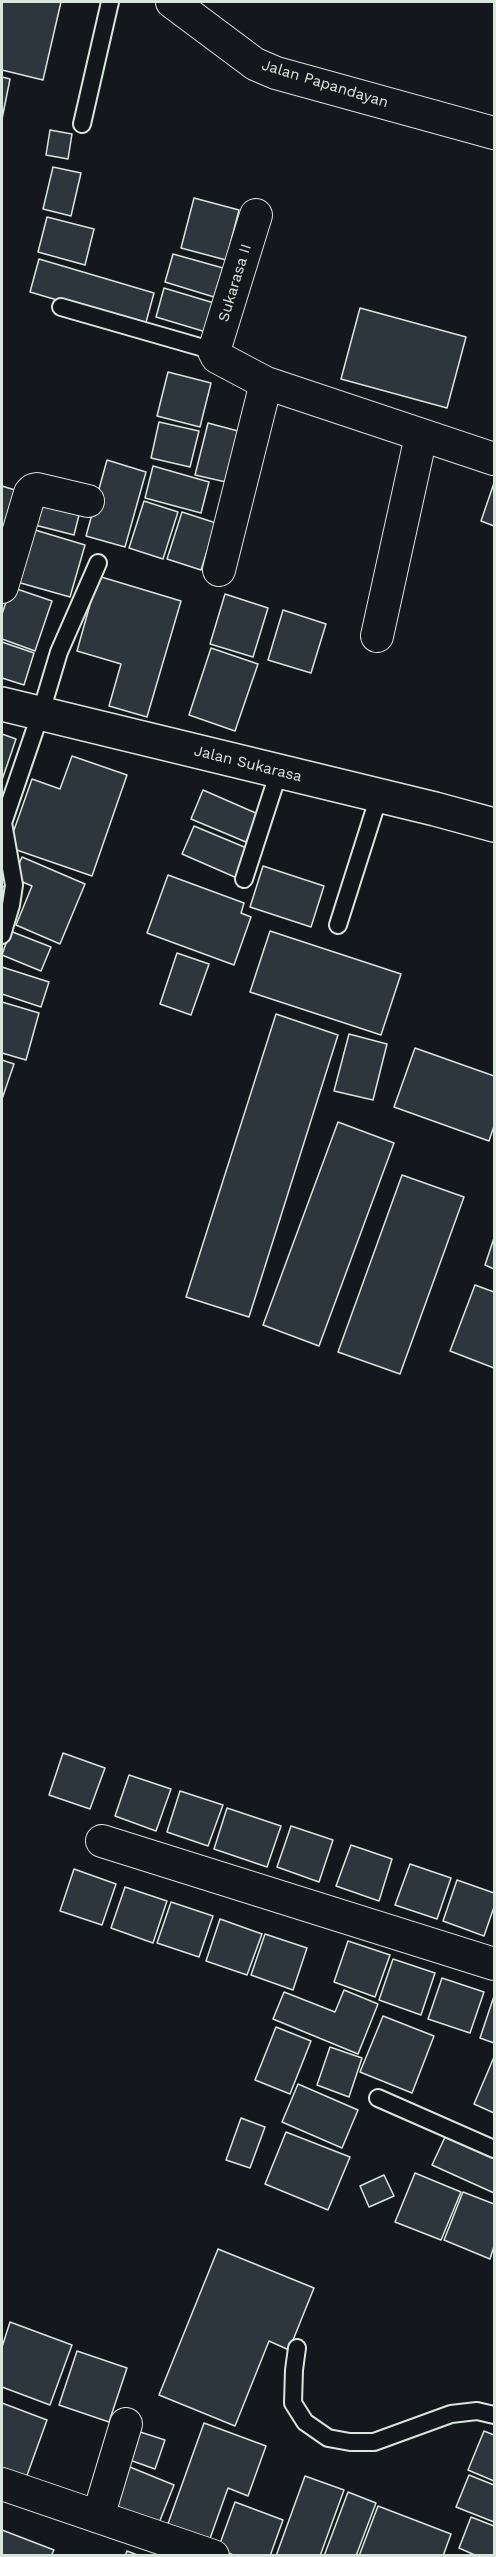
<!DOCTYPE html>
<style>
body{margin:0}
#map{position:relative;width:496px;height:2557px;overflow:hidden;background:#14181c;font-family:"Work Sans",sans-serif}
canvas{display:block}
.frame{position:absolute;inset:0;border:3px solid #d8e6dc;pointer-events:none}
</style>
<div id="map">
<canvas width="496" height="2557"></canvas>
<div class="frame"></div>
</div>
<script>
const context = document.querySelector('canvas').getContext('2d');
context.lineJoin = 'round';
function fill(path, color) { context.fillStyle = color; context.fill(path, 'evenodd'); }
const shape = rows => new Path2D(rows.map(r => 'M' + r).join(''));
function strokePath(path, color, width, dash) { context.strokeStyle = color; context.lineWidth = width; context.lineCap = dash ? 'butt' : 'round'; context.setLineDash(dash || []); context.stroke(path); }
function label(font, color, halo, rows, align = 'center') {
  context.font = font + ' "Work Sans",sans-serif'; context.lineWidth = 4.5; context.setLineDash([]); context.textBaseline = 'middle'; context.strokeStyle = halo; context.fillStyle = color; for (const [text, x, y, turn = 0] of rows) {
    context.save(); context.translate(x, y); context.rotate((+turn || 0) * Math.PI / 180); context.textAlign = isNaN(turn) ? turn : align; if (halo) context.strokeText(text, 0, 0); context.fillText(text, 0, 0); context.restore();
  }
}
const building = shape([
 [2,2,61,2,43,80,2,70,2,2],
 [2,77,10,79,2,119,2,77],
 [50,130,72,134,68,159,46,155,50,130],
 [53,167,81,173,71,216,43,209,53,167],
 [194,198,239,210,226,260,181,248,194,198],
 [47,217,94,229,85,265,38,252,47,217],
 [173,254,223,268,214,297,165,282,173,254],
 [39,259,154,293,145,326,30,292,39,259],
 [164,288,214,303,206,332,156,317,164,288],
 [360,308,466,337,447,408,341,379,360,308],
 [168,372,211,383,200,427,157,416,168,372],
 [159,422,199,431,190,467,151,458,159,422],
 [208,423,238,431,226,482,195,475,208,423],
 [107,460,146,472,125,547,86,536,107,460],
 [153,466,209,482,201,513,145,498,153,466],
 [494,483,494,526,481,521,494,483],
 [2,486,15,490,2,538,2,486],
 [35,495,81,507,74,535,27,523,35,495],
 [144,501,178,512,163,559,129,548,144,501],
 [182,512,216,523,201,570,167,559,182,512],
 [25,527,85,545,70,597,10,580,25,527],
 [98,576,181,601,147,717,109,706,121,664,77,651,98,576],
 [11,587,52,601,35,651,2,639,2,614,11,587],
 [225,594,268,608,253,657,210,644,225,594],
 [283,610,326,624,311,673,268,660,283,610],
 [2,642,34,653,24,685,2,678,2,642],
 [211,648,258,664,235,731,189,715,211,648],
 [2,734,16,739,2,780,2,734],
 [72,756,127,775,92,876,8,847,32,779,60,789,72,756],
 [203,790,258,814,246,842,191,819,203,790],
 [194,826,249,849,237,878,182,854,194,826],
 [22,857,85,884,60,944,16,925,32,886,13,878,22,857],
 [263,866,324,886,311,927,250,907,263,866],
 [168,875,244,903,241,913,251,917,234,965,147,933,168,875],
 [2,886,13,890,2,918,2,886],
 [10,931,51,947,41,971,2,955,10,931],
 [270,931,401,974,381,1035,250,992,270,931],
 [177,953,209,964,191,1015,160,1004,177,953],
 [2,967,49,982,41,1007,2,994,2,967],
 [2,1002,39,1013,26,1060,2,1053,2,1002],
 [276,1014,338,1035,249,1317,186,1297,276,1014],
 [349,1034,387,1044,373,1100,334,1091,349,1034],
 [415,1048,494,1076,494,1126,489,1141,394,1107,415,1048],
 [2,1060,14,1064,2,1099,2,1060],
 [338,1122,394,1143,319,1346,263,1325,338,1122],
 [402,1175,464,1197,400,1374,338,1352,402,1175],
 [494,1238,494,1269,485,1265,494,1238],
 [475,1285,494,1292,494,1368,450,1351,475,1285],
 [63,1753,105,1768,90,1809,49,1795,63,1753],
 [129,1775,171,1789,156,1831,115,1816,129,1775],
 [180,1791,223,1805,208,1846,167,1832,180,1791],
 [227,1808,281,1826,267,1867,214,1849,227,1808],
 [291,1826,333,1840,319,1882,277,1867,291,1826],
 [351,1845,392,1859,379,1901,336,1886,351,1845],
 [410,1864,451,1878,437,1919,395,1905,410,1864],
 [74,1869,116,1884,102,1925,60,1911,74,1869],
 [457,1880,494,1893,494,1907,484,1936,443,1921,457,1880],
 [125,1887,167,1901,153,1943,111,1928,125,1887],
 [171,1902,213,1916,199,1957,157,1943,171,1902],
 [220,1919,262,1934,247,1975,206,1961,220,1919],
 [265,1934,307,1948,293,1990,251,1975,265,1934],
 [348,1941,390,1955,375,1997,334,1982,348,1941],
 [393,1959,435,1973,421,2015,379,2000,393,1959],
 [442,1978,484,1992,470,2033,428,2019,442,1978],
 [344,1990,378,2004,358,2054,273,2019,284,1992,335,2012,344,1990],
 [494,1996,494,2043,480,2038,494,1996],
 [383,2016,434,2036,412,2093,360,2072,383,2016],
 [276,2027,311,2041,290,2094,255,2080,276,2027],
 [330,2047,362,2058,349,2097,317,2085,330,2047],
 [494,2057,494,2113,474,2104,494,2057],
 [298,2084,358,2110,342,2148,282,2122,298,2084],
 [241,2118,265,2127,250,2168,226,2160,241,2118],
 [286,2132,350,2157,328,2210,265,2184,286,2132],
 [446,2135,494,2156,494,2193,432,2165,446,2135],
 [415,2173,461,2192,441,2240,395,2222,415,2173],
 [384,2175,394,2196,369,2207,360,2186,384,2175],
 [463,2192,494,2204,494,2246,490,2259,444,2240,463,2192],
 [218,2249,314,2288,289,2350,269,2341,235,2426,159,2395,218,2249],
 [10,2322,72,2345,50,2405,2,2387,2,2347,10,2322],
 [77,2351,127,2368,109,2422,59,2405,77,2351],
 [2,2403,47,2420,25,2481,2,2472,2,2403],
 [204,2423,266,2446,248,2496,228,2488,207,2547,165,2532,204,2423],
 [134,2430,165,2440,155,2469,124,2458,134,2430],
 [484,2431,494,2435,494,2481,468,2470,484,2431],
 [125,2465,174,2485,159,2523,110,2504,125,2465],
 [469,2475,494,2485,494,2522,456,2507,469,2475],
 [305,2476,344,2490,320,2556,276,2556,305,2476],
 [348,2492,376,2503,356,2556,324,2556,348,2492],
 [235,2502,283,2520,270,2556,236,2556,218,2549,235,2502],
 [378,2506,451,2534,443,2556,359,2556,378,2506],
 [471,2517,494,2526,494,2556,477,2556,459,2548,471,2517],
 [2,2530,54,2550,51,2556,2,2556,2,2530],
 [127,2551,140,2556,125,2556,127,2551]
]);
fill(building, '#2c363c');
strokePath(building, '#d8e6dc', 1.5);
const service = shape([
 [82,124,110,2],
 [61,307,214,351],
 [244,879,279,771],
 [338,925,379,796],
 [2,935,11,905,14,885,3,823,41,712,59,652,98,563],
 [378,2098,494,2149],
 [297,2348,294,2370,293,2403,305,2422,328,2438,350,2442,374,2442,451,2414,477,2411,494,2415]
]);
const minor = shape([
 [172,2,255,64,276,73,494,133],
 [256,215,214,351,217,357,266,383,494,459],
 [219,570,266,383],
 [2,587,30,493,33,490,37,489,88,501],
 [377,636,421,436],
 [102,1841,494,1964],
 [2,2484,213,2556],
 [98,2517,126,2424]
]);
const tertiary = shape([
 [2,704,435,809,494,825]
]);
strokePath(service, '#d8e6dc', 20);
strokePath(minor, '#d8e6dc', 34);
strokePath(tertiary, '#d8e6dc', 36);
strokePath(service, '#14181c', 16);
strokePath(minor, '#14181c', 32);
strokePath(tertiary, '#14181c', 33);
label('15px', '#d8e6dc', '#14181c', [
 ["Jalan Papandayan",325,84,17],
 ["Sukarasa II",235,283,-73],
 ["Jalan Sukarasa",248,764,14]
]);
</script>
